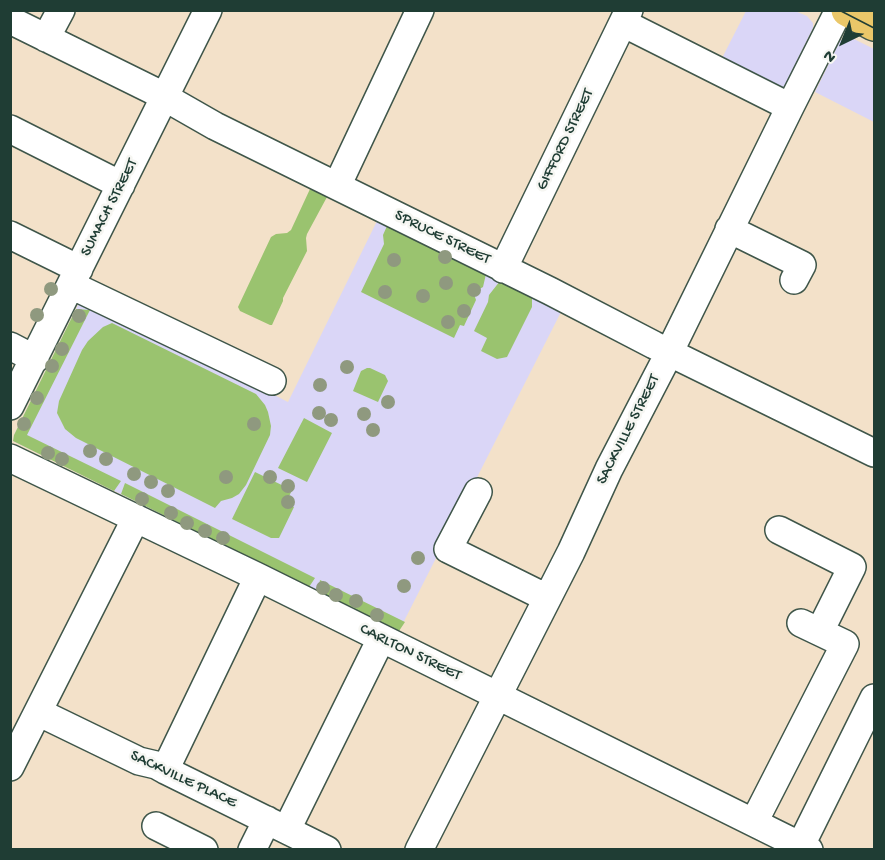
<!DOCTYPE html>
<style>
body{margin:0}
#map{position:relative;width:885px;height:860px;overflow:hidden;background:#f3e1c9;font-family:"Gochi Hand",sans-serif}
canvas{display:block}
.frame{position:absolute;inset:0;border:12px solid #1f3d34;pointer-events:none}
.north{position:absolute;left:813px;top:12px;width:60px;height:60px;-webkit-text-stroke:4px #f6f6f2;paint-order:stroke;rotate:223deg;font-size:16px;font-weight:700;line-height:24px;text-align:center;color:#1f3d34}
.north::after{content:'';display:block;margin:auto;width:21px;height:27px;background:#1f3d34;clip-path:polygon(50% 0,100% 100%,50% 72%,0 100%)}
</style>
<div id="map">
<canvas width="885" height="860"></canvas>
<div class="frame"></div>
<div class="north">N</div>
</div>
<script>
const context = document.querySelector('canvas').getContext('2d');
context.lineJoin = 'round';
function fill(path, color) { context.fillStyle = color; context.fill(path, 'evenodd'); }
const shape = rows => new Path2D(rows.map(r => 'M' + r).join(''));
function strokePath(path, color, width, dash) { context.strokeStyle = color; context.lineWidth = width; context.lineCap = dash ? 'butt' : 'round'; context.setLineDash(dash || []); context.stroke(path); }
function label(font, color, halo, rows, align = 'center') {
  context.font = font + ' "Gochi Hand",sans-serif'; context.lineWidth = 5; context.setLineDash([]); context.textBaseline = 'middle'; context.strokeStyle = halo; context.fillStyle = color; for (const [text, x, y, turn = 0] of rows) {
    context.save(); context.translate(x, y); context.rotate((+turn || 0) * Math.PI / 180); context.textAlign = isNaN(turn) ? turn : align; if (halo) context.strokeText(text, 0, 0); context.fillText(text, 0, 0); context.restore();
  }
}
fill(shape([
 [746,11,795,11,807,16,813,23,813,28,780,95,718,66],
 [845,37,852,38,874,49,874,122,815,92,840,41],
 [377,221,561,312,399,631,13,441,14,435,82,297,288,402]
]), '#dad6f7');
fill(shape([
 [310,189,327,197,307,234,306,238,307,251,283,298,283,301,272,325,270,325,240,311,238,307,271,237,276,234,287,233,291,230],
 [387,226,486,274,483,287,476,291,475,297,476,300,464,326,460,325,454,338,361,292,384,244,383,235],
 [500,281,532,297,532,307,507,357,497,359,481,351,487,338,474,331,488,302,489,295],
 [76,309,90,310,27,435,121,481,114,491,13,441,14,435],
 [112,323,256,394,265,405,268,412,271,426,270,435,246,485,239,494,232,498,221,501,215,508,76,438,65,429,57,413,59,401,82,350,88,341,103,327],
 [367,368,370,368,385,375,388,381,378,402,353,391,361,371],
 [304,418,332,433,307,482,278,468],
 [255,472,292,490,286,503,294,507,279,538,271,538,232,519],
 [125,483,315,578,309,587,121,494],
 [320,580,405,622,399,631,318,591]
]), '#9ac36f');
const minor = shape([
 [10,20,152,90,215,126,550,291,654,345,874,453],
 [623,23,790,107],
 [46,38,61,10],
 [10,129,121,185],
 [337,186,420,10],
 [729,229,802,265,794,280],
 [10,235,79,269],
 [503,269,629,10],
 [71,285,272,381],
 [10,346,35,359],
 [10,406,208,10],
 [10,458,258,577,809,850],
 [478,492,448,549,547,598],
 [779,530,852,567,820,631],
 [38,712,139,761,156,765,165,770,327,850],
 [10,767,136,518],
 [165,770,258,577],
 [754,822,845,644,801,623],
 [156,826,204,850],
 [287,829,381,639],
 [801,845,874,698],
 [252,850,267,820],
 [419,850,571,552,609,469,663,365,790,107,839,10]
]);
const major = shape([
 [848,10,874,24]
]);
strokePath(minor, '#3f564a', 30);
strokePath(major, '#3f564a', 36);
strokePath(minor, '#fff', 27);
strokePath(major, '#eac769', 33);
strokePath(shape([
 [839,10,874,28]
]), '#1f3d34', 1.5);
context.fillStyle = '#8f997f';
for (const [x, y] of [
 [445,257],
 [394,260],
 [446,283],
 [51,289],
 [474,290],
 [385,292],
 [423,296],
 [464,311],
 [37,315],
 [79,316],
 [448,322],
 [62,349],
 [52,366],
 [347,367],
 [320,385],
 [37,398],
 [388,402],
 [319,413],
 [364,414],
 [331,420],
 [24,424],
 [254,424],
 [373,430],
 [90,451],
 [48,453],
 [62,459],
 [106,459],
 [134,474],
 [226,477],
 [270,477],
 [151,482],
 [288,486],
 [168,491],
 [142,499],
 [288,502],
 [171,513],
 [187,523],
 [205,531],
 [223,538],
 [418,558],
 [404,586],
 [323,588],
 [336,595],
 [356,601],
 [377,615]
]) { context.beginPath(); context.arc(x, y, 7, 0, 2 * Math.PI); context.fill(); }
label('16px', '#1f3d34', '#f6f6f2', [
 ["GIFFORD STREET",566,140,-64],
 ["SUMACH STREET",110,208,-63],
 ["SPRUCE STREET",442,238,26],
 ["SACKVILLE STREET",629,430,-63],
 ["CARLTON STREET",410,653,26],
 ["SACKVILLE PLACE",183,780,25]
]);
</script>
